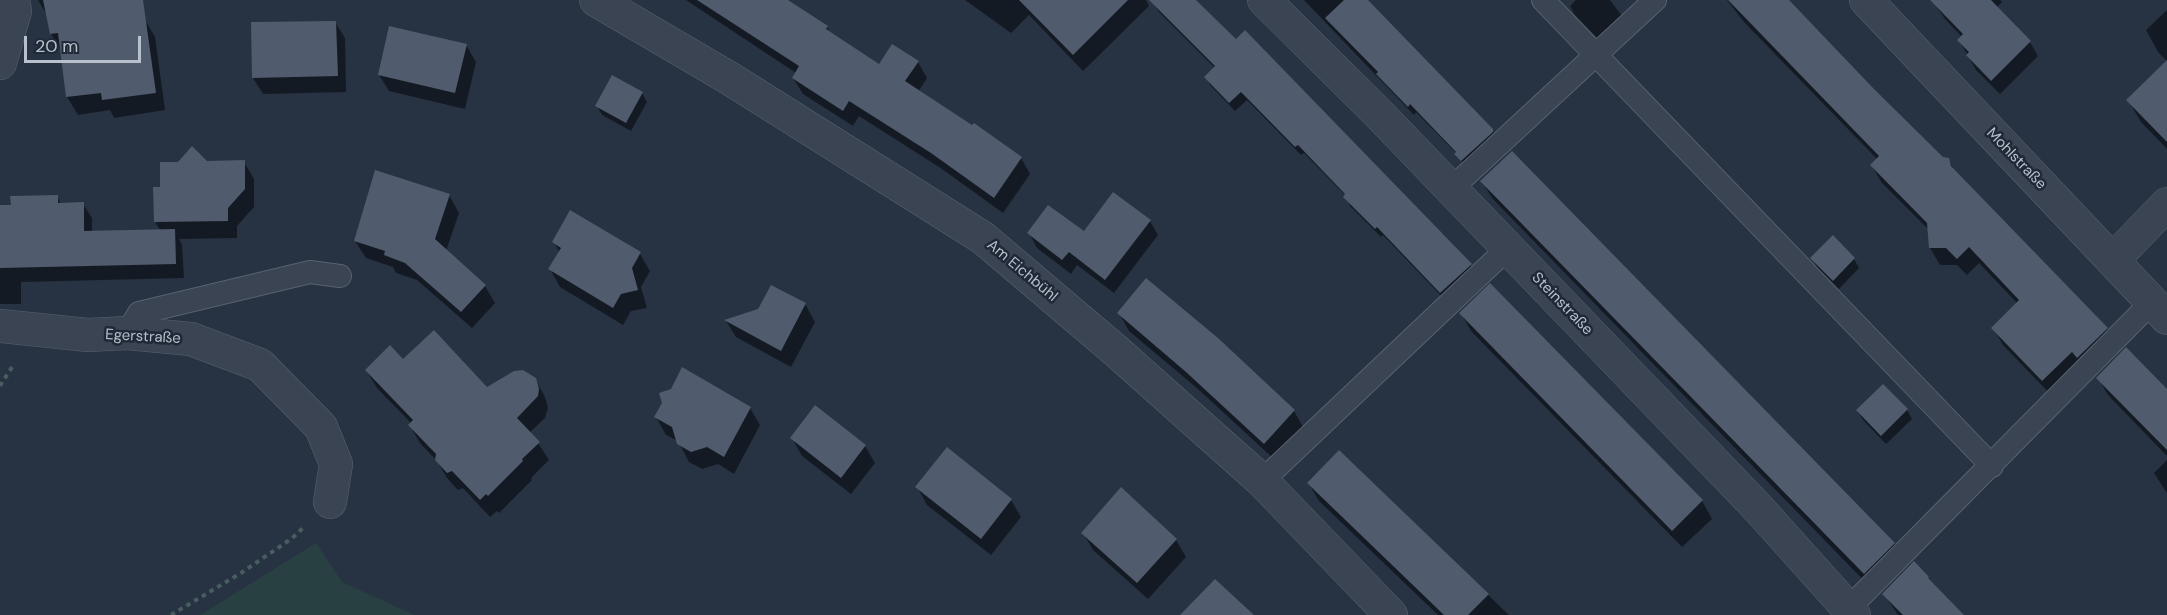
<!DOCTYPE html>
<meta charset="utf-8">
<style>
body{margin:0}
#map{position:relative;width:2167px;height:615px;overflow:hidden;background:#273242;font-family:"DM Sans",sans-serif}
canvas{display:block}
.scale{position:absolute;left:24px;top:36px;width:117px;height:27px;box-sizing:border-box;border:3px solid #b8c0cc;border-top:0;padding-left:8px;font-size:18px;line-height:21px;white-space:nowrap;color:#b8c0cc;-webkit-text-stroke:4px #202937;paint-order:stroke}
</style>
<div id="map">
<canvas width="2167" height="615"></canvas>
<div class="scale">20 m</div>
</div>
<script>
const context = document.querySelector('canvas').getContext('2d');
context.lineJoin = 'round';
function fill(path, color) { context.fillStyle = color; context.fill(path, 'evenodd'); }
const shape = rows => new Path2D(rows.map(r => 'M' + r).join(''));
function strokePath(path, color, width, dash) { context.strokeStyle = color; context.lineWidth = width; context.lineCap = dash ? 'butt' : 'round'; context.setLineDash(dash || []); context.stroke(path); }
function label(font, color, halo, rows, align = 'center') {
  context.font = font + ' "DM Sans",sans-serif'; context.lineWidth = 5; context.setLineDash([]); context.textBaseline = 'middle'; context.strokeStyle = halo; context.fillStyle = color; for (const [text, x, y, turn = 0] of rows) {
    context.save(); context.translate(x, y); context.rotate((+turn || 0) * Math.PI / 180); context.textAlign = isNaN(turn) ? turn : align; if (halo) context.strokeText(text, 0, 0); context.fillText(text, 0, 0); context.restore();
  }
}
fill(shape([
 [316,543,342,582,415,615,200,615]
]), '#294043');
fill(shape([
 [38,0,83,0,145,20,155,37,165,110,114,118,110,110,78,115,67,97,62,52,51,34,48,17],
 [686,0,785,0,827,27,831,35,879,66,918,62,927,78,918,92,1021,158,1030,174,1003,213,942,169,859,116,853,126,803,94,793,78,796,73],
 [965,0,1146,0,1149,6,1083,71,1029,15,1011,33],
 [1156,0,1195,0,1470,265,1476,274,1446,301,1383,235,1381,237,1350,206,1346,196,1304,153,1301,155,1247,100,1235,111,1211,86,1206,77,1215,68,1159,12,1153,3],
 [1304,0,1366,0,1492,130,1498,139,1467,169,1456,153,1416,112,1414,115],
 [1576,0,1610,0,1622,16,1599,40,1575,15,1570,6],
 [1727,0,1788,0,1873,90,1943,158,1948,160,1956,173,2107,328,2116,346,2053,397,2003,345,1993,328,2018,304,1979,263,1967,275,1957,265,1940,265,1930,248,1929,230,1882,183,1872,166,1878,160,1744,22],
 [1932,0,2000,0,2002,2,1996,8,2030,42,2038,56,2000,94,1976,70,1959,40,1962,37,1945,19],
 [2167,10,2167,61,2158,52,2146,30],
 [335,22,345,38,346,92,263,94,253,78],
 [466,45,476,62,465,109,389,91,379,75],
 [2167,62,2167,149,2141,122,2128,100],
 [642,93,647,102,631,131,602,115,597,106],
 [244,162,254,179,254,207,237,226,237,238,179,239,182,245,184,278,21,282,21,304,0,304,0,206,12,206,57,197,61,204,83,204,92,218,92,232,160,230,155,222,155,188,162,188,206,163],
 [1482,181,1894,543,1904,561,1874,591,1492,198],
 [449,195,459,213,446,251,485,286,495,303,472,328,417,280,396,273,393,267,366,258,355,241],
 [571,212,640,254,650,271,641,287,647,308,631,311,623,325,560,287,550,269,560,253,554,242],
 [1150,221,1158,235,1114,293,1077,265,1071,274,1037,248,1029,233,1084,233],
 [1833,237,1854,259,1859,268,1839,289,1817,267,1812,258],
 [1490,285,1702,501,1712,519,1682,547,1471,331,1461,313],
 [805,304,815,322,791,367,736,337,726,321],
 [1119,313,1294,411,1304,429,1275,460,1198,389,1129,331],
 [403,361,487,389,535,379,545,397,548,408,545,418,529,433,538,443,549,460,531,478,532,480,499,513,497,511,490,517,463,488,458,490,447,478,437,461,420,443,410,426,412,424,377,388,366,370],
 [2098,378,2167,390,2167,456,2108,395],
 [664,404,750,408,760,425,734,474,718,464,702,469,689,462,678,441,666,435,656,417],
 [1907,410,1912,419,1886,444,1863,420,1858,411],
 [792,438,865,446,875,463,851,494,802,456],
 [1339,452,1509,615,1438,615,1319,501,1309,484],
 [2167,460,2167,493,2154,473],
 [917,487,1011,500,1021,517,991,555,927,505],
 [1083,533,1176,540,1186,557,1148,599,1093,550],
 [1884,594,1963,615,1898,615]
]), '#0007');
fill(shape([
 [43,0,143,0,156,93,102,100,101,93,66,97,58,33,50,34],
 [697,0,788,0,828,26,826,29,879,64,892,44,919,61,905,81,972,125,974,123,1022,157,994,198,931,153,849,101,843,111,792,78,799,66],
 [1019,0,1128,0,1073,55],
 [1149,0,1196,0,1236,39,1245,30,1472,264,1440,293,1377,227,1375,229,1343,197,1345,194,1298,145,1295,147,1241,92,1229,103,1204,77,1215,66],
 [1344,0,1368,0,1493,129,1493,132,1461,161,1454,154,1456,152,1410,104,1408,107,1376,74,1378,72,1325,18],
 [1728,0,1789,0,1874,89,1943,157,1949,158,1951,166,2108,328,2077,358,2072,352,2042,381,1991,328,2019,300,1969,247,1957,259,1946,248,1929,248,1927,223,1870,165,1879,156],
 [1930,0,1991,0,2031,41,1991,81,1966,55,1969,52,1957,40,1963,34],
 [336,21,338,76,252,78,251,22],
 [389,26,467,44,455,93,378,75],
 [2167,60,2167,142,2126,100],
 [612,75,643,92,626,123,595,106],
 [192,146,207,161,245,160,245,189,228,208,228,221,154,222,153,187,160,187,160,162,178,162],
 [1512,151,1895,543,1864,574,1480,181],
 [375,170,450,194,435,239,486,285,461,312,405,263,384,255,385,251,354,241],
 [1113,192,1151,220,1105,280,1069,252,1062,260,1027,233,1048,205,1084,231],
 [58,195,58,203,84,202,84,231,175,229,176,264,0,268,0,205,11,205,10,196],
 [570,210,641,252,632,268,638,290,621,294,613,308,548,269,561,248,552,242],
 [1833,235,1855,258,1833,281,1810,258],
 [1146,278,1218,338,1295,410,1264,444,1186,372,1117,313],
 [1490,283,1703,500,1672,531,1459,313],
 [771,285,806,303,781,351,724,320,758,309],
 [434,330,487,387,514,371,523,370,536,378,539,389,538,396,517,418,540,442,522,459,523,461,488,496,486,494,480,500,452,471,447,473,435,460,436,454,408,425,413,420,365,370,390,345,403,359],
 [2126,347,2167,389,2167,450,2096,378],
 [682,367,751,407,724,457,707,447,691,452,677,444,672,427,654,417,662,403,659,393,671,389],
 [1883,384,1908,409,1881,436,1856,410],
 [815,405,866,445,841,478,790,438],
 [947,447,1012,499,981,539,915,487],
 [1339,450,1489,594,1468,615,1444,615,1307,483],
 [1121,487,1177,539,1137,583,1081,533],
 [1914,561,1929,577,1928,578,1964,615,1903,615,1882,594],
 [1215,579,1254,615,1180,615]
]), '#505b6d');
const service = shape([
 [1543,0,1992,466],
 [1451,189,1655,0],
 [127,333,139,313,310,272,340,276],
 [1262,481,1508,248],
 [1848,609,2152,302]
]);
const minor = shape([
 [596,0,729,78,983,238,1115,350,1262,481,1391,615],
 [1264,0,1380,115,1758,508,1854,615],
 [1866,0,2167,318],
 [0,63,15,11,13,0],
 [2113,260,2167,204],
 [0,326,88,335,127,333,191,339,260,365,321,427,336,464,330,502]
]);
strokePath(service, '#59626f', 24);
strokePath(minor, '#59626f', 34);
strokePath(shape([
 [0,386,14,364],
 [171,615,241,573,291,539,303,528]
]), '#475d60', 4, [4.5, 4.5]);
strokePath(service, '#3b4452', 22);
strokePath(minor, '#3b4452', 33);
label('15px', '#b8c0cc', '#202937', [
 ["Mohlstraße",2016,159,46],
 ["Am Eichbühl",1022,271,40],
 ["Steinstraße",1562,304,46],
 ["Egerstraße",143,337,3]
]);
</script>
